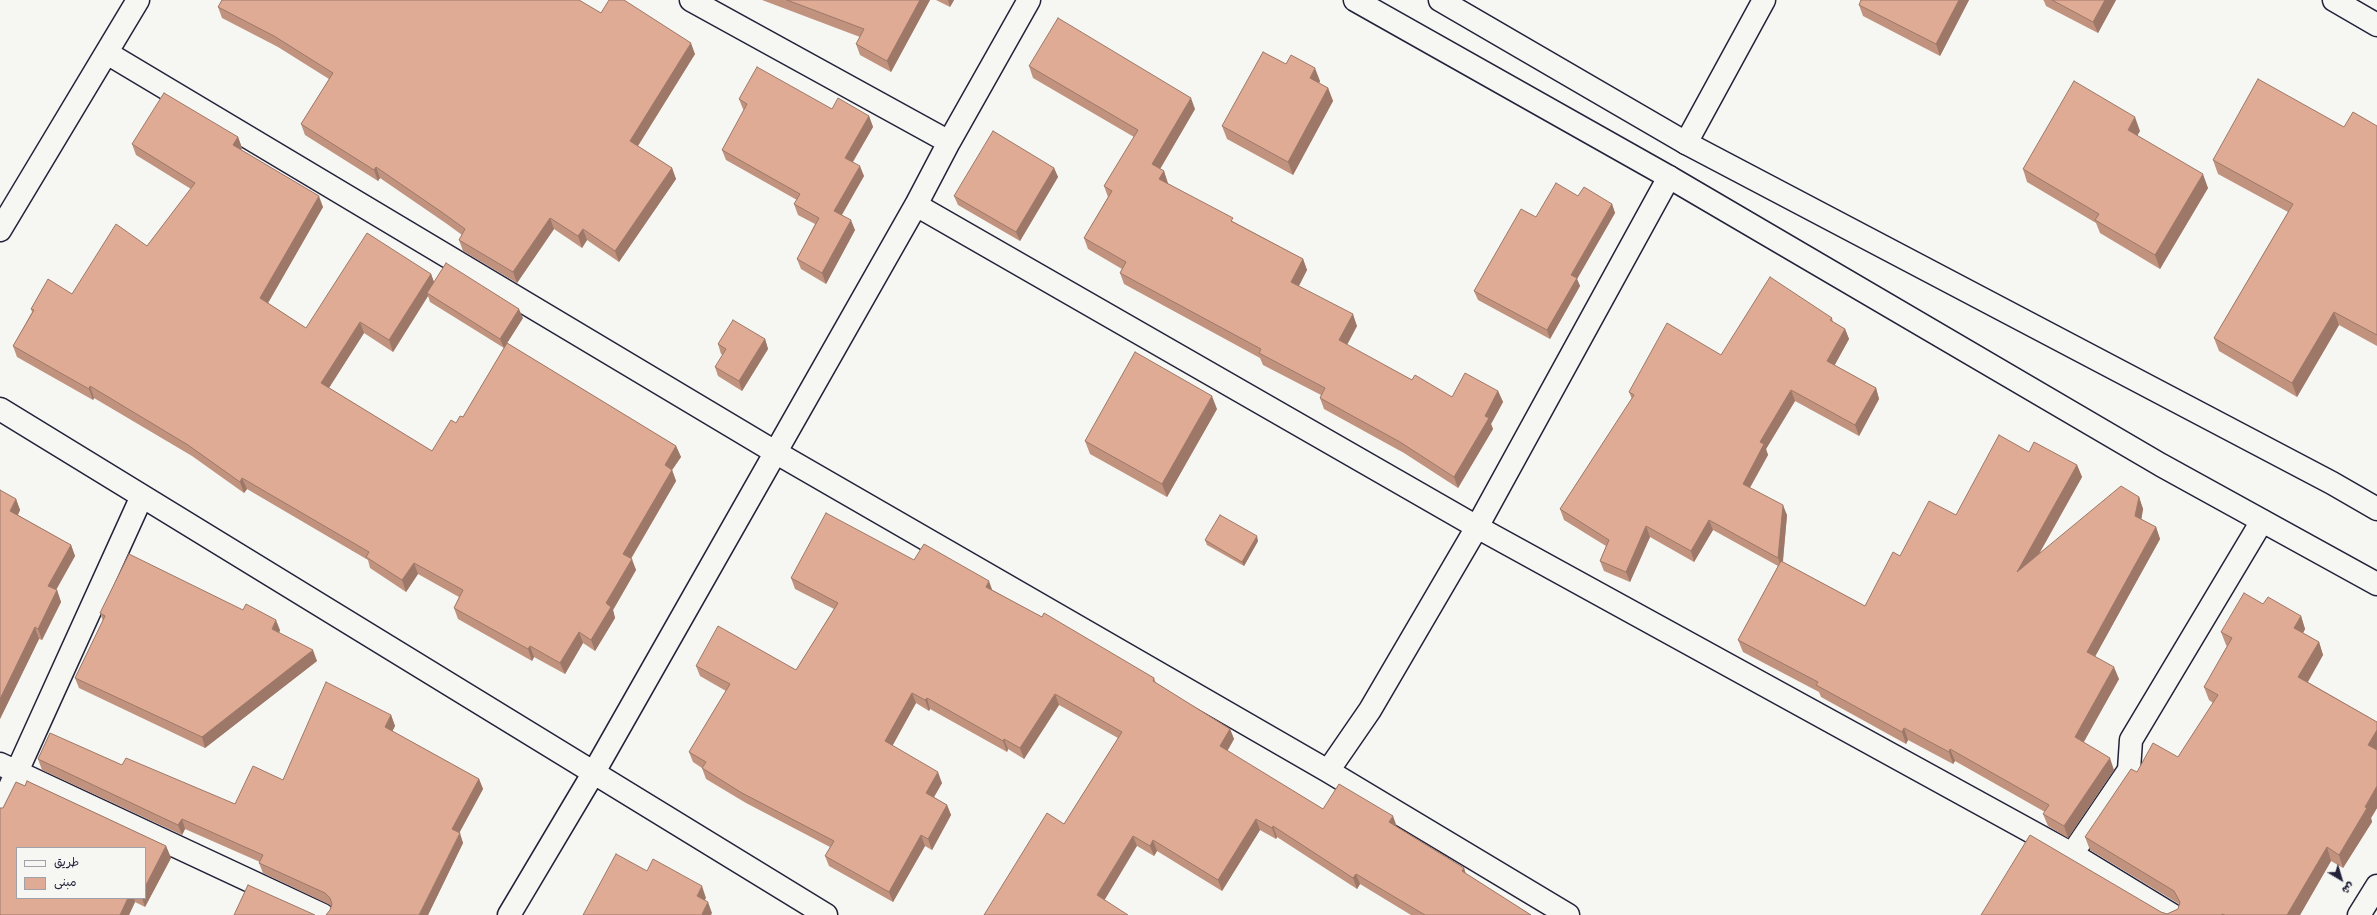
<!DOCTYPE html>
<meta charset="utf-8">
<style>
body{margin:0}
#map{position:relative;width:2377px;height:915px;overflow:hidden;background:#f6f6f2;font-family:Mali,"Playpen Sans Arabic",sans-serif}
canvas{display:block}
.legend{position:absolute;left:16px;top:847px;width:130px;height:52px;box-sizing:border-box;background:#f6f6f2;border:1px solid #a1a1a9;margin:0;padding:5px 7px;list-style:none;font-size:12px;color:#22223b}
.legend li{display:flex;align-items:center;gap:8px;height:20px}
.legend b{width:20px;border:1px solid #a1a1a9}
.north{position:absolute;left:2321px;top:859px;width:40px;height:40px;-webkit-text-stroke:3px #f6f6f2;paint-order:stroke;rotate:142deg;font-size:11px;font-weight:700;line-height:16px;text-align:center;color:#22223b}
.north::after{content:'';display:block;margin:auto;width:14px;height:18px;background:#22223b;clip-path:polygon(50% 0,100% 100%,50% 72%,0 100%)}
</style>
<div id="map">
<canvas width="2377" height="915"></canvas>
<ul class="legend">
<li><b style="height:5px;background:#f6f6f2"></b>طريق</li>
<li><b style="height:11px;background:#e0ab94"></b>مبنى</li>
</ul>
<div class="north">ش</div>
</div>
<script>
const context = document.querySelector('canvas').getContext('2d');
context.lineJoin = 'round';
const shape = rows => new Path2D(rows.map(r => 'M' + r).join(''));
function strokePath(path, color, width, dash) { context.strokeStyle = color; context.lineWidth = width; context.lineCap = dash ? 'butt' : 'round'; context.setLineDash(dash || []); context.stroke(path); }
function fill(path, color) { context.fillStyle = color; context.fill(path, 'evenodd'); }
const minor = shape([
 [691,0,949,142],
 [2334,0,2377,25],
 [107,53,775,452,1328,771,1568,915],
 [1686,143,1764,0],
 [916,205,1477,527,2072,854,2172,915],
 [0,230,138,0],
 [0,409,826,915],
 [0,764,323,915],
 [1328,771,1370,710,1477,527,1669,177],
 [0,809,142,496],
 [2072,854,2129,770,2131,740,2262,521],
 [509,915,594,772,916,205,949,142,1029,0],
 [2359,915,2377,886]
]);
const tertiary = shape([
 [1355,0,1669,177,2161,465,2377,584],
 [1440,0,1686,143,2332,483,2377,509]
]);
strokePath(minor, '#22223b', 25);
strokePath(tertiary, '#22223b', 25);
strokePath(minor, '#f6f6f2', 22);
strokePath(tertiary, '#f6f6f2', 22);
fill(shape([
 [762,0,930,0,891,72,860,55,856,44,860,37],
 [936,0,954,0,950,7],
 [1969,0,1940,56,1863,16,1859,5],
 [2043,0,2116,0,2098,33,2046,6,2044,1],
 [218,7,601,13,695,54,638,146,672,168,676,179,619,262,587,240,582,248,554,229,517,283,463,251,459,240,462,235,447,224,380,178,378,181,305,135,301,124,329,79,278,47,222,18],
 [1286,64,1320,81,1319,83,1328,88,1333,101,1293,175,1227,139,1222,126],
 [1029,66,1195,109,1160,169,1164,171,1167,183,1234,222,1303,259,1307,270,1299,286,1357,326,1347,345,1412,380,1452,397,1498,391,1503,402,1491,424,1493,429,1458,488,1404,453,1324,409,1320,398,1321,395,1263,365,1260,358,1124,284,1120,273,1122,269,1088,249,1084,238,1108,197,1104,186,1134,137,1033,78],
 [739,99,832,109,869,116,873,127,853,162,864,176,842,215,855,230,826,284,801,269,797,259,815,224,798,215,794,204,797,200,726,160,722,150,744,110,743,109],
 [2377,126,2377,346,2339,325,2297,397,2219,351,2214,338,2288,212,2218,174,2213,160,2344,127],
 [2140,131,2137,135,2208,188,2160,269,2100,233,2096,223,2027,182,2023,169],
 [238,137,242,148,241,150,323,207,268,303,306,328,431,274,434,282,523,318,507,343,676,446,681,457,672,470,676,481,631,559,636,570,613,610,615,618,595,651,583,643,565,674,534,657,532,661,458,619,454,608,459,597,418,574,406,592,370,568,368,560,247,489,244,493,192,456,94,398,93,400,17,357,13,346,32,312,31,309,72,294,147,246,191,189,136,155,132,144],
 [428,296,430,302,504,348,463,417,456,423,432,451,329,388,364,333,393,352],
 [1054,168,1058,177,1020,241,958,205,954,196],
 [1578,196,1612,204,1615,213,1577,279,1580,286,1550,339,1478,300,1474,291,1536,217],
 [1832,318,1833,322,1845,329,1849,339,1834,365,1876,388,1879,399,1859,436,1795,401,1766,449,1768,455,1750,488,1787,515,1783,562,1865,606,1900,556,1956,515,2029,452,2077,465,2082,477,2038,556,2139,497,2143,509,2141,519,2156,527,2160,539,2095,656,2119,679,2083,742,2114,770,2068,838,2048,826,2043,814,2045,812,1955,761,1953,764,1908,740,1906,744,1821,697,1819,692,1743,652,1738,640,1778,566,1713,530,1694,562,1650,537,1630,582,1604,571,1600,561,1606,546,1564,520,1560,509,1632,399,1629,392,1721,355],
 [765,339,768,349,742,391,718,376,715,367,723,355,721,354,718,344],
 [1217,409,1167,497,1090,454,1085,441],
 [16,499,20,510,18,515,71,545,75,556,56,590,57,590,61,602,42,640,39,639,0,719],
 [1205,540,1258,541,1244,566,1207,545],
 [914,560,992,590,1154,678,1156,683,1230,729,1234,739,1227,751,1323,809,1397,827,1464,868,1466,874,1531,915,1411,915,1360,884,1357,889,1277,837,1276,839,1260,830,1222,891,1157,851,1154,856,1137,846,984,915,1064,824,1118,738,1059,705,1024,759,1008,749,1007,752,930,709,929,711,916,703,892,746,942,783,934,797,947,805,951,815,932,850,925,846,893,902,829,866,825,856,830,847,746,803,706,779,702,768,693,762,689,752,726,691,700,676,696,666,796,670,834,609,795,589,791,578],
 [2263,604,2301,616,2305,629,2303,633,2319,642,2323,655,2308,682,2377,722,2377,808,2371,818,2372,822,2343,868,2331,861,2300,915,1981,915,2161,912,2167,914,2178,909,2179,904,2090,850,2085,837,2137,772,2178,757,2213,703,2209,700,2204,687,2227,646,2226,645,2221,632],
 [100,613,280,630,279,633,317,661,205,748,79,688,75,678,103,621],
 [391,715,395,726,392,731,479,779,483,789,459,833,463,843,428,915,326,915,330,910,331,906,328,904,263,873,259,863,260,862,185,829,182,835,42,770,38,759,122,765,235,804,283,780],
 [27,781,166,846,171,858,145,907,135,902,129,915,0,915,0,808,3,808,16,782,25,786],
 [17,848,145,848,145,898,17,898]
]), '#c1937f');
fill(shape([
 [920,0,930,0,891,72,887,61],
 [948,0,954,0,950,7],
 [1959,0,1969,0,1940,56,1936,44],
 [2105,0,2116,0,2098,33,2093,22],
 [691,43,695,54,634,152,630,141],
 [1315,68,1320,81,1315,91,1310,78],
 [1328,88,1333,101,1293,175,1288,162],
 [1191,98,1195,109,1156,176,1152,164],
 [869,116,873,127,849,168,845,158],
 [2135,117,2140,131,2133,143,2128,130],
 [238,137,242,148,237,156,233,145],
 [860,166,864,176,838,221,834,211],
 [376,167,380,178,378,181,374,170],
 [672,168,676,179,619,262,615,251],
 [1054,168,1058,177,1020,241,1016,232],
 [1164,171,1168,183,1163,190,1159,179],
 [2203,174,2208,188,2160,269,2155,255],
 [319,196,323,207,264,310,260,298],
 [1612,204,1615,213,1577,279,1580,286,1550,339,1547,330,1571,275],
 [550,218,554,229,517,283,513,272],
 [851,220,855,230,826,284,822,273],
 [583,229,587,240,582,248,578,236],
 [1303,259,1307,270,1295,293,1291,282],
 [431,274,435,285,427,293,428,296,393,352,389,340],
 [519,309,523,318,504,348,500,339],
 [2334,312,2339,325,2297,397,2292,383],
 [1353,314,1357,326,1343,352,1339,340],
 [360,322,364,333,325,394,321,383],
 [1845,329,1849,339,1831,372,1827,361],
 [765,339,768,349,742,391,739,381],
 [90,386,94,398,93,400,89,389],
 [1876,388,1879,399,1859,436,1855,425],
 [1791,390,1795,401,1766,449,1768,455,1746,494,1743,484,1760,442],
 [1498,391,1503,402,1491,424,1493,429,1458,488,1454,477,1485,416],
 [1212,396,1217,409,1167,497,1162,484],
 [676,446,681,457,672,470,676,481,627,565,623,554,665,465],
 [2077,465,2082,477,2022,584,2017,572],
 [242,478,247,489,244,493,240,482],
 [2139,497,2143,509,2140,528,2135,516],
 [16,499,20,510,14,522,10,511],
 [1783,505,1787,515,1782,569,1778,558],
 [1709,520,1713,530,1694,562,1691,551],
 [1646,526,1650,537,1630,582,1626,572],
 [2156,527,2160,539,2091,664,2087,652],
 [1257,536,1258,541,1244,566,1242,562],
 [71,545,75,556,52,597,48,586],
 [632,559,636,570,613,610,615,618,595,651,591,640,606,603],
 [414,563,418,574,406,592,402,580],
 [989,581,993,592,986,587],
 [57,590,61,602,42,640,38,629],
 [2301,616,2305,629,2299,641,2294,628],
 [276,620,280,630,276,640,272,629],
 [35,627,39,639,0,719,0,699],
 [579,632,583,643,565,674,560,663],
 [2319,642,2323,655,2303,690,2298,677],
 [530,646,534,657,532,661,528,649],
 [313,650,317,661,205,748,202,737],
 [2114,667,2119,679,2080,749,2075,737],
 [912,693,916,703,889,752,885,741],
 [1055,694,1059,705,1024,759,1020,748],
 [927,698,930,709,929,711,925,700],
 [391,715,395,726,389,738,385,727],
 [1904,728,1908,740,1906,744,1902,732],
 [1230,729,1234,739,1224,757,1220,746],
 [2377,730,2377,751,2368,745],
 [1004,739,1008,749,1007,752,1003,741],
 [1950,749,1955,761,1953,764,1949,752],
 [2110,758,2114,770,2068,838,2064,826],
 [938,772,942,783,930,804,926,793],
 [479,779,483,789,456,839,452,829],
 [2377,786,2377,808,2371,818,2372,822,2343,868,2339,855],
 [947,805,951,815,932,850,928,839],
 [1393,816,1397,827,1389,822],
 [182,819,185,829,182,835,178,825],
 [1256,819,1260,830,1222,891,1218,880],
 [1273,826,1277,837,1276,839,1272,828],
 [460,833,463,843,428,915,419,915],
 [921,835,925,846,893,902,889,892],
 [1133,836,1137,846,1101,906,1097,895],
 [1153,840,1157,851,1154,856,1150,846],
 [166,846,171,858,145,907,142,898,145,898,145,887],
 [2327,847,2331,861,2300,915,2287,915],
 [1464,868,1467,879,1462,871],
 [1356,874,1360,884,1357,889,1353,878],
 [702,886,706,898,701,907,697,896],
 [128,898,134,898,135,902,129,915,120,915],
 [708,902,712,913,711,915,702,915,702,914]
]), '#9d7868');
const building = shape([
 [222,0,579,0,601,13,609,0,624,0,691,43,630,141,672,168,615,251,583,229,578,236,550,218,513,272,459,240,465,229,443,213,376,167,374,170,301,124,333,73,274,36,218,7,222,0],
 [787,0,920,0,887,61,856,44,864,29,787,0],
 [1861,0,1959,0,1936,44,1859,5,1861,0],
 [2052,0,2105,0,2093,22,2052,0],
 [1058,18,1191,98,1152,164,1164,171,1159,179,1233,218,1231,221,1303,259,1291,282,1353,314,1339,340,1412,380,1415,375,1452,397,1465,373,1498,391,1485,416,1489,418,1454,477,1400,442,1320,398,1325,388,1259,353,1261,349,1120,273,1126,262,1084,238,1112,191,1104,186,1138,130,1029,66,1058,18],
 [1263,52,1286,64,1291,55,1315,68,1310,78,1328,88,1288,162,1222,126,1263,52],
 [757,67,832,109,838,98,869,116,845,158,860,166,834,211,851,220,822,273,797,259,819,218,794,204,800,194,722,150,747,104,739,99,757,67],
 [2258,79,2344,127,2353,112,2377,126,2377,335,2334,312,2292,383,2214,338,2293,204,2213,160,2258,79],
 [2074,81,2135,117,2128,130,2203,174,2155,255,2095,220,2099,214,2023,169,2074,81],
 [164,93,238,137,233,145,319,196,260,298,306,328,367,233,431,274,389,340,360,322,321,383,432,451,451,420,456,423,460,416,463,417,507,343,676,446,665,465,672,470,623,554,632,559,606,603,611,607,591,640,579,632,560,663,530,646,528,649,454,608,463,590,414,563,402,580,366,557,369,552,242,478,240,482,188,445,90,386,89,389,13,346,34,310,31,309,48,279,72,294,116,224,147,246,195,183,132,144,164,93],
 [993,131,1054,168,1016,232,954,196,993,131],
 [1556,183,1578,196,1584,187,1612,204,1571,275,1577,278,1547,330,1474,291,1521,209,1536,217,1556,183],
 [446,263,519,309,500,339,427,293,446,263],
 [1770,277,1832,318,1830,320,1845,329,1827,361,1876,388,1855,425,1791,390,1760,442,1764,444,1743,484,1783,505,1778,558,1709,520,1691,551,1646,526,1626,572,1600,561,1609,540,1560,509,1634,395,1629,392,1667,323,1721,355,1770,277],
 [733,320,765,339,739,381,715,367,726,349,718,344,733,320],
 [1135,352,1212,396,1162,484,1085,441,1135,352],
 [1999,435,2029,452,2034,442,2077,465,2017,572,2121,486,2139,497,2135,516,2156,527,2087,652,2114,667,2075,737,2110,758,2064,826,2043,814,2049,805,1950,749,1949,752,1904,728,1902,732,1816,685,1818,682,1738,640,1781,561,1865,606,1893,552,1900,556,1929,501,1956,515,1999,435],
 [0,490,16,499,10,511,71,545,48,586,57,590,38,629,35,627,0,699,0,490],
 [826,513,914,560,924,544,989,581,986,587,1042,617,1044,613,1154,678,1153,681,1230,729,1220,746,1323,809,1339,784,1393,816,1389,822,1464,868,1462,871,1531,915,1425,915,1356,874,1353,878,1273,826,1272,828,1256,819,1218,880,1153,840,1150,846,1133,836,1097,895,1128,915,984,915,1047,813,1064,824,1122,732,1055,694,1020,748,1004,739,1003,741,927,698,925,700,912,693,885,741,938,772,926,793,947,805,928,839,921,835,889,892,825,856,834,841,742,793,702,768,706,762,689,752,730,684,696,666,718,626,796,670,838,603,791,578,826,513],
 [1220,515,1257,536,1242,562,1205,540,1220,515],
 [129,554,243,610,246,604,276,620,272,629,313,650,202,737,75,678,105,616,100,613,129,554],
 [2244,593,2263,604,2268,597,2301,616,2294,628,2319,642,2298,677,2377,722,2377,730,2368,745,2377,750,2377,786,2365,807,2367,808,2339,855,2327,847,2287,915,2225,915,2222,914,2222,915,1981,915,2030,835,2161,912,2167,914,2178,909,2180,902,2174,891,2085,837,2131,769,2137,772,2153,743,2178,757,2218,695,2204,687,2232,638,2221,632,2244,593],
 [326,682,391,715,385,727,479,779,452,829,460,833,419,915,326,915,330,910,332,904,330,898,325,893,259,863,263,855,182,819,178,825,38,759,50,733,122,765,126,758,235,804,253,766,283,780,326,682],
 [27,781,166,846,145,887,145,848,17,848,17,898,128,898,120,915,0,915,0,808,3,808,16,782,25,786,27,781],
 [616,854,647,871,653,859,702,886,697,896,708,902,702,914,703,915,583,915,616,854],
 [248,885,315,915,234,915,248,885]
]);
fill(building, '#e0ab94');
strokePath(building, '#9d7868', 1);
</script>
